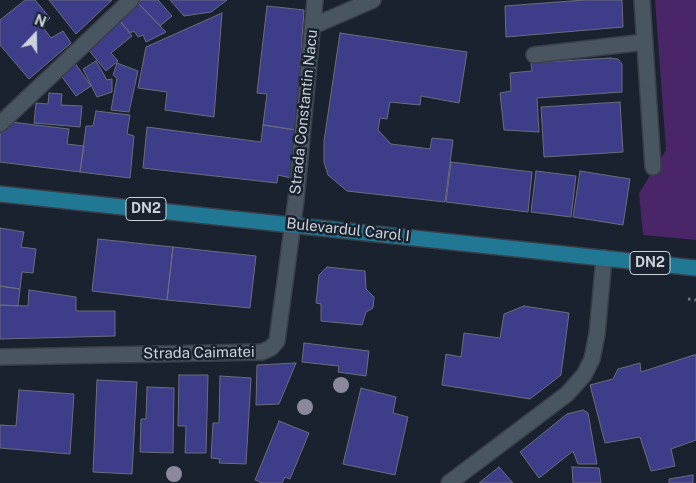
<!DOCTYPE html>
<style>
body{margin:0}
#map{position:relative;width:696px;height:483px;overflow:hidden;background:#19222e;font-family:"Public Sans",sans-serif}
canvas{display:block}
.north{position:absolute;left:10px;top:10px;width:50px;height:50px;-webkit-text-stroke:4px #19222e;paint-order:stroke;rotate:21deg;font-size:14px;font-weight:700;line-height:20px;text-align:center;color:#ccd2da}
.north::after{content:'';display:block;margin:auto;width:18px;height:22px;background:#ccd2da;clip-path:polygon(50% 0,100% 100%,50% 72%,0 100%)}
</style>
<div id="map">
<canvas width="696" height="483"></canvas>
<div class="north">N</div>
</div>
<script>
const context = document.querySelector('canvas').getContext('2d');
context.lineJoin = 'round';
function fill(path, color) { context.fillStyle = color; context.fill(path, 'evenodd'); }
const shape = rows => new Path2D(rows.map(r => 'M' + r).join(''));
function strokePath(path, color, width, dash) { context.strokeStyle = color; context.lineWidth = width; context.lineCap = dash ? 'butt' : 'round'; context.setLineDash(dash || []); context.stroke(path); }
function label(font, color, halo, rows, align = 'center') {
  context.font = font + ' "Public Sans",sans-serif'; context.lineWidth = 5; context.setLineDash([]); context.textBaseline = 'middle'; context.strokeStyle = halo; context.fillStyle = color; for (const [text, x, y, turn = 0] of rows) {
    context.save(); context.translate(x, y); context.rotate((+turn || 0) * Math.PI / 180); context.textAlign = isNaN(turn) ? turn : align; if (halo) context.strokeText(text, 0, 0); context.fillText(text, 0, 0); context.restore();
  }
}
fill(shape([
 [655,0,696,0,696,240,643,235,639,193,666,150]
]), '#4a2568');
const building = shape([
 [25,0,35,0,50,18,42,26,51,38,63,31,71,43,29,79,0,45,0,20,25,0],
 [49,0,112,0,76,34,49,0],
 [141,0,158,0,172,16,160,26,138,3,141,0],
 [170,0,227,0,211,12,184,16,170,0],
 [584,0,622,0,623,27,506,37,505,6,584,0],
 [138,3,166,32,146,42,143,35,138,37,134,31,130,33,120,21,138,3],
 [267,6,304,10,296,130,263,125,267,94,257,93,267,6],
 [222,13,214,117,165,110,167,92,138,88,146,47,222,13],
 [120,21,132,36,111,53,118,61,106,71,87,48,120,21],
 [340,33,467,52,459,103,421,96,420,105,390,102,387,119,380,118,378,130,391,144,430,149,432,138,453,140,445,202,347,191,328,175,324,162,324,141,340,33],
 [610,58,618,59,622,64,622,92,537,98,539,132,504,130,500,93,511,91,510,73,532,71,531,63,610,58],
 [96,61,107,80,112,79,112,92,97,97,83,69,96,61],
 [75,63,91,86,76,96,60,74,75,63],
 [117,63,138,71,129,112,111,110,117,78,113,75,117,63],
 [49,93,62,94,61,105,82,106,80,127,34,123,36,103,48,104,49,93],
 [620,102,623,152,544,157,541,107,620,102],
 [96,111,130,115,127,134,134,136,130,178,80,172,86,126,93,126,96,111],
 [11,122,69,129,67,144,84,146,80,172,0,162,0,132,11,122],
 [263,125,296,130,291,178,278,175,277,183,143,168,147,127,261,142,263,125],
 [451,162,532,172,528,212,446,202,451,162],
 [536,171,576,176,571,217,531,212,536,171],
 [580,171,630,179,623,225,573,217,580,171],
 [0,228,24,232,21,247,36,249,33,273,22,272,20,289,0,286,0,228],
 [98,239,173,247,167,300,92,291,98,239],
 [173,247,256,256,250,308,167,300,173,247],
 [327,267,365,271,366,289,374,297,373,308,366,312,362,325,321,321,321,304,316,303,319,275,327,267],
 [0,286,20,289,18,306,0,305,0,286],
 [29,290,76,297,76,311,115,311,115,336,0,339,0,305,28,306,29,290],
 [524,306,569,313,561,375,530,399,442,385,446,354,461,357,464,333,500,338,504,314,524,306],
 [304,343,369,351,366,376,338,372,339,366,302,362,304,343],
 [694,355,696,355,696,440,671,449,675,466,651,471,640,437,605,443,590,385,613,379,618,369,640,363,641,372,694,355],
 [296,363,279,404,256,405,257,365,296,363],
 [179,375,208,375,206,453,185,453,186,426,178,426,179,375],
 [220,376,251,378,246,464,219,463,220,459,211,458,213,423,219,423,220,376],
 [97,380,137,382,132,474,93,472,97,380],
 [147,387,174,388,173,453,140,452,141,419,146,419,147,387],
 [361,388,396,397,393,413,408,417,395,475,343,464,361,388],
 [19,390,74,394,70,454,0,448,0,425,16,426,19,390],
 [583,410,588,413,597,464,578,464,573,451,539,478,520,452,567,414,583,410],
 [279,421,309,433,290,479,285,477,282,483,263,483,255,480,279,421],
 [499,467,513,483,479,483,499,467],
 [572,467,599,468,601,483,573,483,572,467],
 [693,475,693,483,669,483,669,479,693,475]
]);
fill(building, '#3e3d8a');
strokePath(building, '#6b6d7d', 1);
const minor = shape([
 [642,0,653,167],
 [313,26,373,0],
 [534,55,645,42],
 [0,124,131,0],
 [0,357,262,352,271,348,277,341,296,200,315,0],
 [449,483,567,394,584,375,592,359,597,334,604,258]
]);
const major = shape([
 [0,194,696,268]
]);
strokePath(minor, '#383f49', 18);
strokePath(major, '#383f49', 18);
strokePath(shape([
 [688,299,696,300]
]), '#69717b', 3, [2.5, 4]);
strokePath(minor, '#4a5562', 15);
strokePath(major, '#217894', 15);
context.fillStyle = '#8a889a';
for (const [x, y] of [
 [341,385],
 [305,407],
 [174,474]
]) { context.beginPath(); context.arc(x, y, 8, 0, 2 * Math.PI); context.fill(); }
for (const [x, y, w] of [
 [146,209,40],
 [650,263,40]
]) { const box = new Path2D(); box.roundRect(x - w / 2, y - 11.5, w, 23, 4); context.fillStyle = '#19222e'; context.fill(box); strokePath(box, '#ccd2da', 1); }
label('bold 14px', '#ccd2da', null, [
 ["DN2",146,209],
 ["DN2",650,263]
]);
label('15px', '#ccd2da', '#19222e', [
 ["Strada Constantin Nacu",304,112,-84],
 ["Bulevardul Carol I",348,230,6],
 ["Strada Caimatei",199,353,-1]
]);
</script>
